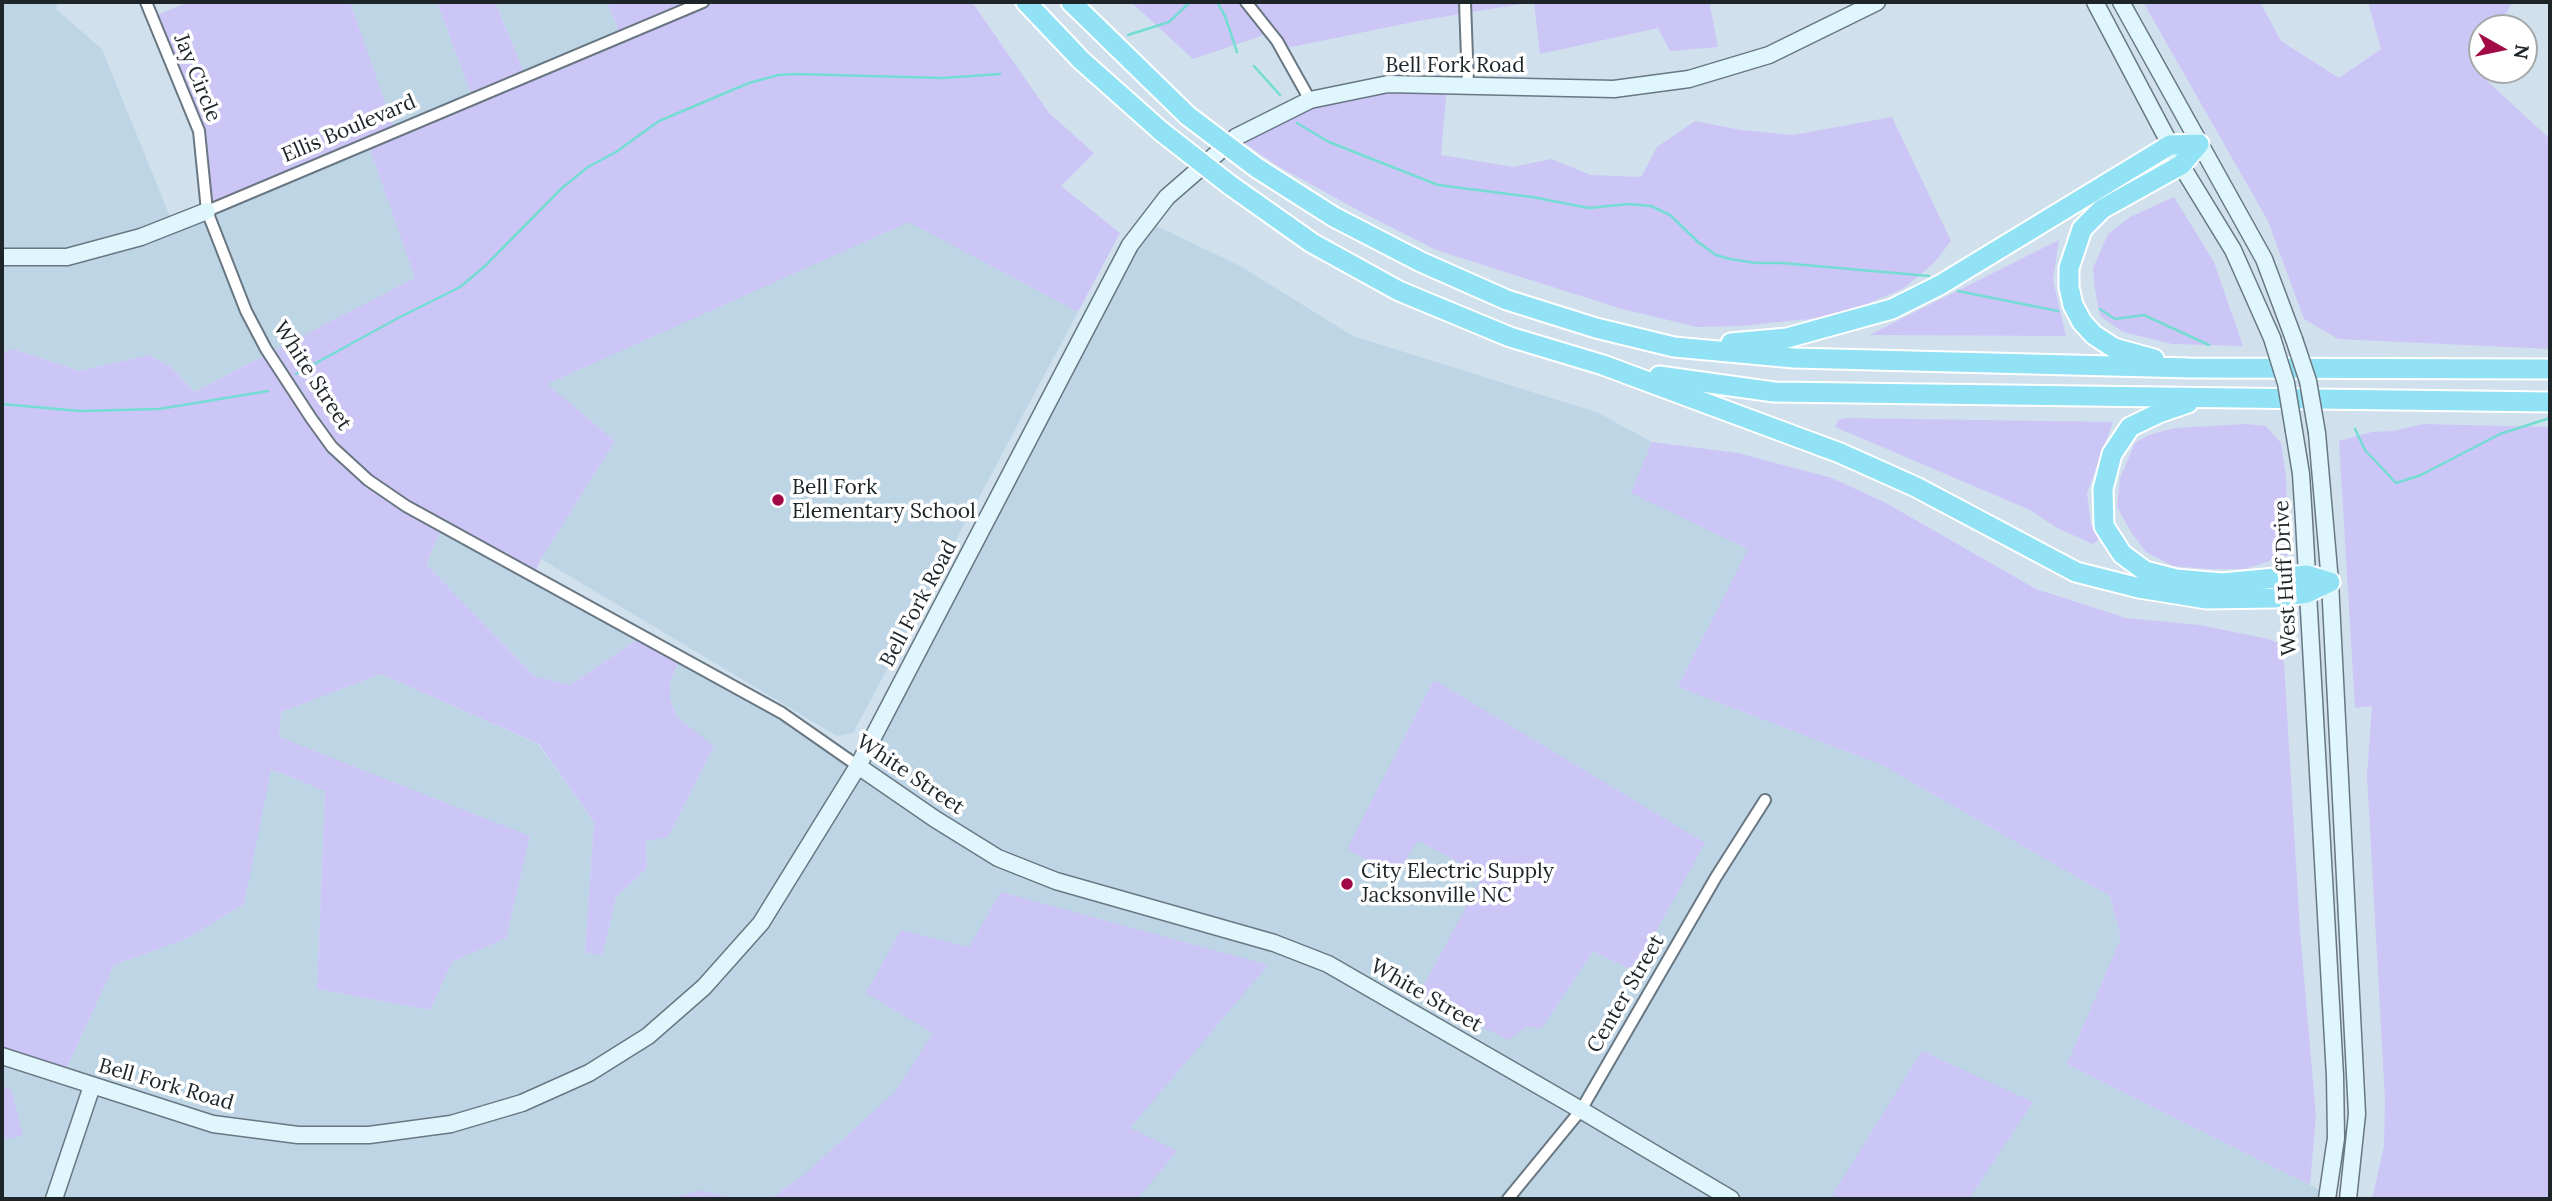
<!DOCTYPE html>
<style>
body{margin:0}
#map{position:relative;width:2552px;height:1201px;overflow:hidden;background:#d0e1ed;font-family:Lora,serif}
canvas{display:block}
.frame{position:absolute;inset:0;border:4px solid #1e2529;pointer-events:none}
.north{position:absolute;left:2468px;top:14px;width:70px;height:70px;box-sizing:border-box;background:#fff;border:2px solid #a5a8a9;border-radius:50%;rotate:99deg;font-size:19px;font-weight:700;line-height:28px;text-align:center;color:#1e2529}
.north::after{content:'';display:block;margin:auto;width:24px;height:32px;background:#a20947;clip-path:polygon(50% 0,100% 100%,50% 72%,0 100%)}
</style>
<div id="map">
<canvas width="2552" height="1201"></canvas>
<div class="frame"></div>
<div class="north">N</div>
</div>
<script>
const context = document.querySelector('canvas').getContext('2d');
context.lineJoin = 'round';
function fill(path, color) { context.fillStyle = color; context.fill(path, 'evenodd'); }
const shape = rows => new Path2D(rows.map(r => 'M' + r).join(''));
function strokePath(path, color, width, dash) { context.strokeStyle = color; context.lineWidth = width; context.lineCap = dash ? 'butt' : 'round'; context.setLineDash(dash || []); context.stroke(path); }
function label(font, color, halo, rows, align = 'center') {
  context.font = font + ' Lora,serif'; context.lineWidth = 7; context.setLineDash([]); context.textBaseline = 'middle'; context.strokeStyle = halo; context.fillStyle = color; for (const [text, x, y, turn = 0] of rows) {
    context.save(); context.translate(x, y); context.rotate((+turn || 0) * Math.PI / 180); context.textAlign = isNaN(turn) ? turn : align; if (halo) context.strokeText(text, 0, 0); context.fillText(text, 0, 0); context.restore();
  }
}
fill(shape([
 [2,2,58,2,56,9,102,49,173,224,369,143,415,278,194,392,171,367,149,355,80,371,13,349,2,353],
 [350,2,437,2,473,99,395,132],
 [495,2,607,2,621,36,526,77],
 [909,221,1078,312,853,733,837,736,541,559,615,441,546,384],
 [1148,222,1240,266,1353,336,1596,412,1652,442,1632,493,1749,549,1678,687,1882,765,2110,896,2121,938,2067,1064,2328,1194,2327,1199,2,1199,2,1059,63,1076,114,965,186,939,244,904,270,769,325,790,317,989,430,1010,452,962,506,938,529,836,279,738,281,712,381,674,538,744,594,822,585,952,602,956,616,897,647,868,646,841,677,717,670,699,670,682,680,657,782,713,857,766],
 [442,528,643,636,570,685,534,676,426,564]
]), '#bed5e6');
fill(shape([
 [189,2,350,2,395,131,473,99,437,2,495,2,526,77,621,36,607,2,972,2,1049,113,1094,153,1061,186,1120,233,1078,312,909,222,547,384,615,441,541,559,533,577,442,528,426,564,534,676,570,685,643,636,680,657,670,682,670,699,677,717,714,746,668,837,646,841,647,868,616,897,602,956,585,952,594,822,539,744,381,674,281,712,279,737,530,836,506,938,452,962,430,1010,317,989,325,791,271,769,244,904,186,939,114,965,63,1076,2,1059,2,353,13,349,80,371,149,355,171,367,194,392,415,278,368,143,207,211,199,131,152,17],
 [1131,2,1716,2,1710,5,1718,47,1670,51,1658,28,1540,54,1534,2,1418,21,1282,49,1273,32,1193,59],
 [2143,2,2260,2,2281,41,2339,78,2381,49,2368,2,2513,2,2497,28,2482,28,2482,53,2473,68,2550,139,2550,349,2338,339,2304,319,2268,221],
 [1447,85,1441,155,1513,167,1551,159,1591,175,1641,177,1657,147,1695,121,1741,130,1793,135,1892,117,1951,241,1933,264,1904,288,1854,310,1810,319,1740,326,1697,327,1622,309,1436,250,1361,212,1276,165,1236,137,1310,100],
 [2174,197,2214,262,2243,346,2172,344,2123,332,2100,316,2095,290,2093,268,2108,234,2130,217],
 [2059,240,2053,280,2066,336,1869,335],
 [1845,418,2113,422,2087,493,2091,525,2100,538,2093,544,2057,528,2030,510,1835,427,1838,420],
 [2247,424,2266,426,2281,443,2286,477,2288,555,2245,569,2209,569,2173,566,2146,552,2131,532,2117,507,2120,478,2135,443,2149,435,2175,428],
 [2423,424,2550,427,2550,1199,2372,1199,2384,1146,2385,1099,2367,775,2372,706,2355,708,2339,441,2372,432,2393,431],
 [1652,442,1738,453,1832,478,1886,503,2036,589,2126,618,2200,625,2268,639,2283,645,2300,931,2316,1116,2310,1185,2067,1064,2121,938,2110,896,1882,765,1678,687,1748,549,1631,493],
 [1434,680,1705,843,1634,971,1593,951,1541,1029,1527,1026,1509,1040,1418,996,1483,876,1418,840,1396,876,1347,849],
 [1001,892,1268,965,1130,1128,1177,1151,1137,1199,771,1199,806,1173,896,1091,933,1033,866,993,901,930,969,947],
 [1922,1051,2033,1102,1969,1199,1830,1199],
 [2,1086,11,1089,23,1136,2,1139],
 [701,1190,735,1199,673,1198]
]), '#ccc6f7');
strokePath(shape([
 [1217,2,1225,16,1237,52],
 [1128,35,1169,22,1190,2],
 [1254,66,1280,95],
 [1297,123,1329,142,1438,185,1532,197,1589,208,1628,204,1651,206,1670,215,1698,242,1716,255,1730,259,1756,263,1782,263,1929,276],
 [1958,291,2058,311],
 [2100,309,2115,319,2144,315,2209,345],
 [296,374,398,318,460,287,484,267,562,188,588,167,616,152,659,121,749,83,778,75,796,74,943,78,1000,74],
 [2,404,80,411,159,409,268,391],
 [2355,429,2365,450,2396,483,2421,475,2500,434,2550,418]
]), '#74dcd2', 2.5);
const street = shape([
 [146,2,199,131,207,211,246,311,266,349,311,418,332,447,368,480,406,506,782,713,858,766],
 [1246,2,1277,41,1310,100],
 [1465,2,1468,85],
 [207,211,703,2],
 [1508,1199,1581,1110,1716,877,1765,800]
]);
const secondary = shape([
 [2095,2,2181,165,2233,250,2272,338],
 [2121,2,2264,259,2294,339],
 [2,257,67,257,141,237,207,211],
 [2294,431,2301,474,2304,521,2335,1076,2336,1138,2327,1199],
 [2317,433,2330,582,2357,1114,2348,1199],
 [858,766,935,819,998,858,1056,881,1274,943,1328,964,1581,1110,1731,1199],
 [2,1056,213,1124,298,1135,369,1135,451,1124,522,1103,589,1073,648,1036,704,987,761,923,858,766,1130,245,1167,197,1236,137,1310,100,1388,84,1614,89,1689,79,1769,55,1877,2],
 [54,1199,92,1086]
]);
const highway = shape([
 [1026,2,1081,60,1162,132],
 [1071,2,1188,116],
 [1257,168,1334,217,1421,262,1507,300,1596,328,1674,347,1794,358,2190,368,2550,369],
 [1230,185,1312,243,1399,291,1510,337,1603,365,1840,453,1916,487,2076,572,2139,588,2207,599,2274,598,2307,593,2330,582],
 [1731,343,1787,338,1892,309,1940,285,2170,145,2199,144],
 [2154,359,2114,348,2094,335,2082,322,2073,305,2069,287,2069,268,2082,229,2102,209,2181,165,2199,144],
 [1659,376,1774,392,2550,402],
 [2188,403,2159,413,2130,427,2112,454,2103,489,2104,526,2122,554,2145,571,2176,579,2222,583,2307,575,2330,582]
]);
strokePath(street, '#687782', 14);
strokePath(secondary, '#687782', 19);
strokePath(highway, '#fff', 23);
strokePath(street, '#fff', 10);
strokePath(secondary, '#def6fc', 16);
strokePath(highway, '#90e2f4', 19);
const secondaryBridge = shape([
 [2272,338,2286,383,2294,431],
 [2294,339,2308,381,2317,433]
]);
const highwayBridge = shape([
 [1188,116,1257,168],
 [1162,132,1230,185]
]);
strokePath(secondaryBridge, '#687782', 19, []);
strokePath(highwayBridge, '#fff', 23, []);
strokePath(secondaryBridge, '#def6fc', 16);
strokePath(highwayBridge, '#90e2f4', 19);
for (const [x, y, r, color] of [
 [778,500,7,"#a20947"],
 [1347,884,7,"#a20947"]
]) { const dot = new Path2D(); dot.arc(x, y, r, 0, 2 * Math.PI); context.fillStyle = color; context.fill(dot); strokePath(dot, '#fff', 2.5); }
label('21px', '#1e2529', '#fff', [
 ["Bell Fork Road",1455,66],
 ["Jay Circle",197,78,68],
 ["Ellis Boulevard",349,129,-23],
 ["White Street",312,376,57],
 ["West Huff Drive",2286,578,-93],
 ["Bell Fork Road",919,604,-62],
 ["White Street",910,775,34],
 ["Center Street",1626,994,-60],
 ["White Street",1426,996,30],
 ["Bell Fork Road",166,1085,16]
]);
label('21px', '#1e2529', '#fff', [
 ["Bell Fork",792,488],
 ["Elementary School",792,512],
 ["City Electric Supply",1361,872],
 ["Jacksonville NC",1361,896]
], 'left');
</script>
